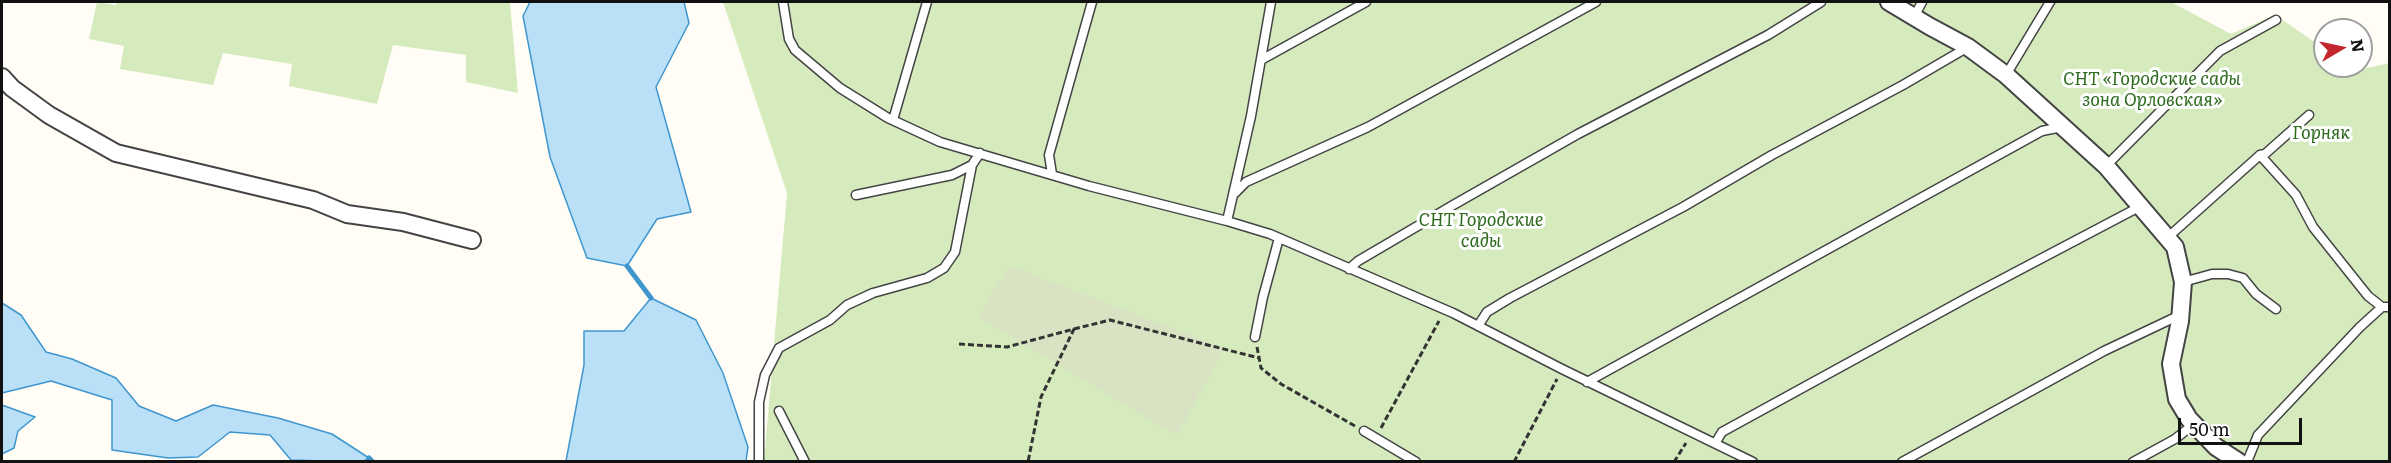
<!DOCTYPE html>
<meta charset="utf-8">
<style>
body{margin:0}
#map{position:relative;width:2391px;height:463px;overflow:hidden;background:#fffdf5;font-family:Literata,serif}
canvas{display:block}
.frame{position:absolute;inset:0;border:3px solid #111;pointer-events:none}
.north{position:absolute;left:2313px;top:18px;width:60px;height:60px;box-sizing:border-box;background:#fff;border:2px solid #a0a0a0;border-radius:50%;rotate:81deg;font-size:16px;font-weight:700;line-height:24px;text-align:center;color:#111}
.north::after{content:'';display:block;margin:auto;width:21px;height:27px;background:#c4262e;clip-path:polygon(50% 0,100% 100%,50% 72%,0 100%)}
.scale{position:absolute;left:2178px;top:418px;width:124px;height:27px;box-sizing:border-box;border:3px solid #111;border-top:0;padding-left:8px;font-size:18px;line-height:21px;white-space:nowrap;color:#111;-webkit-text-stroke:4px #fff;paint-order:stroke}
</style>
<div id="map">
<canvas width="2391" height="463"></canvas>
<div class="frame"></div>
<div class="north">N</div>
<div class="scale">50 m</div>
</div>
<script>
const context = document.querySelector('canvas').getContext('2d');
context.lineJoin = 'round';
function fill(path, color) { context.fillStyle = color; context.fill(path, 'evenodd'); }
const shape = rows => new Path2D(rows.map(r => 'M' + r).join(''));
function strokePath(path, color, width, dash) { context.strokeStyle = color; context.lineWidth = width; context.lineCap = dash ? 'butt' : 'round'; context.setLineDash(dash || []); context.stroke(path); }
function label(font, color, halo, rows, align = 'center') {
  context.font = font + ' Literata,serif'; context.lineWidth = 6; context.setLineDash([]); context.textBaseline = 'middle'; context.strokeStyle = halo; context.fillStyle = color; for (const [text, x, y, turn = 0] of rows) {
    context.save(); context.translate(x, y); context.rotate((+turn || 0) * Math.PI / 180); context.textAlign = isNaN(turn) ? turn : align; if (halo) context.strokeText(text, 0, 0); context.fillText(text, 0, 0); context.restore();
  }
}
fill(shape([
 [97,2,116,5,117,2,510,2,518,93,466,82,466,55,393,45,377,104,289,86,292,64,223,53,213,85,120,69,124,46,89,39],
 [723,2,2171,2,2231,34,2275,15,2325,49,2325,66,2347,66,2354,71,2389,63,2389,461,764,461,787,193]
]), '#d5ebbd');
fill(shape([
 [1010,266,1224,348,1177,436,978,316]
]), '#d9e3c4');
const water = shape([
 [530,2,684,2,689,23,656,87,691,212,657,219,627,266,587,258,550,157,523,16,530,2],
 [651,298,696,320,723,373,748,447,746,461,566,461,584,365,584,331,624,331,651,298],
 [2,303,21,315,46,352,72,359,116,378,139,406,176,421,213,405,278,418,332,434,369,458,362,462,291,460,270,435,230,432,198,457,168,458,112,450,112,400,51,381,2,393,2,303],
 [2,405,35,417,18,431,14,448,2,454,2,405]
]);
fill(water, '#b9e0f7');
strokePath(water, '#3f96cf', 1.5);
strokePath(shape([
 [627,266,651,298],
 [369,458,373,462]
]), '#3f96cf', 5);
const lane = shape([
 [783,2,789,39,795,50,840,88,888,118,940,142,1089,186,1227,221],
 [1271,2,1251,116,1227,221,1270,234,1453,313,1562,369,1753,462],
 [1914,17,1922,2],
 [1261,60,1366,2],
 [2006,75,2050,2],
 [893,120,927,2],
 [2260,155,2265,154,2309,115],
 [2106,166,2220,51,2276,20],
 [1052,174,1049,155,1092,2],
 [1234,194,1246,182,1368,127,1596,2],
 [856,195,952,175,972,165],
 [2167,238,2260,155,2296,195,2313,227,2368,296,2382,307,2390,307],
 [1349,269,1358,261,1455,204,1578,134,1768,35,1821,2],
 [2183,282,2212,274,2228,274,2243,278,2256,294,2276,309],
 [1478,326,1487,312,1510,298,1683,207,1772,155,1903,85,1968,47],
 [1255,337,1263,297,1279,238],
 [1587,382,2042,131,2062,127],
 [779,411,805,462],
 [1364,431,1416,462],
 [1716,442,1722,432,1972,295,2141,206],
 [759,462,759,402,765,375,779,348,830,320,847,305,873,293,927,278,944,268,955,252,972,165,980,153],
 [1902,462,2104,351,2180,315],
 [2133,462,2175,439,2194,424],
 [2247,462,2258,435,2360,327,2382,307]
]);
const street = shape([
 [1889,2,1929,26,1968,47,2006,75,2106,166,2175,247,2183,282,2180,321,2171,364,2177,399,2189,419,2216,447,2239,462],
 [2,77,12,88,49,115,116,153,313,200,347,214,403,222,472,240]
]);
strokePath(lane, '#444', 11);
strokePath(street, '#444', 20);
strokePath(shape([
 [1074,329,1110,320,1259,358],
 [959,344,1007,347,1074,329,1041,397,1028,462],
 [1257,347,1261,368,1281,384,1355,426],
 [1381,428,1439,321],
 [1514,462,1557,379],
 [1674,462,1686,443]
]), '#333', 3, [6, 3]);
strokePath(lane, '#fff', 8);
strokePath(street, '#fff', 16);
label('italic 18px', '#2f6b1f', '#fff', [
 ["СНТ «Городские сады",2152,80],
 ["зона Орловская»",2152,101],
 ["Горняк",2321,134],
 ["СНТ Городские",1481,221],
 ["сады",1481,242]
]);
</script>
